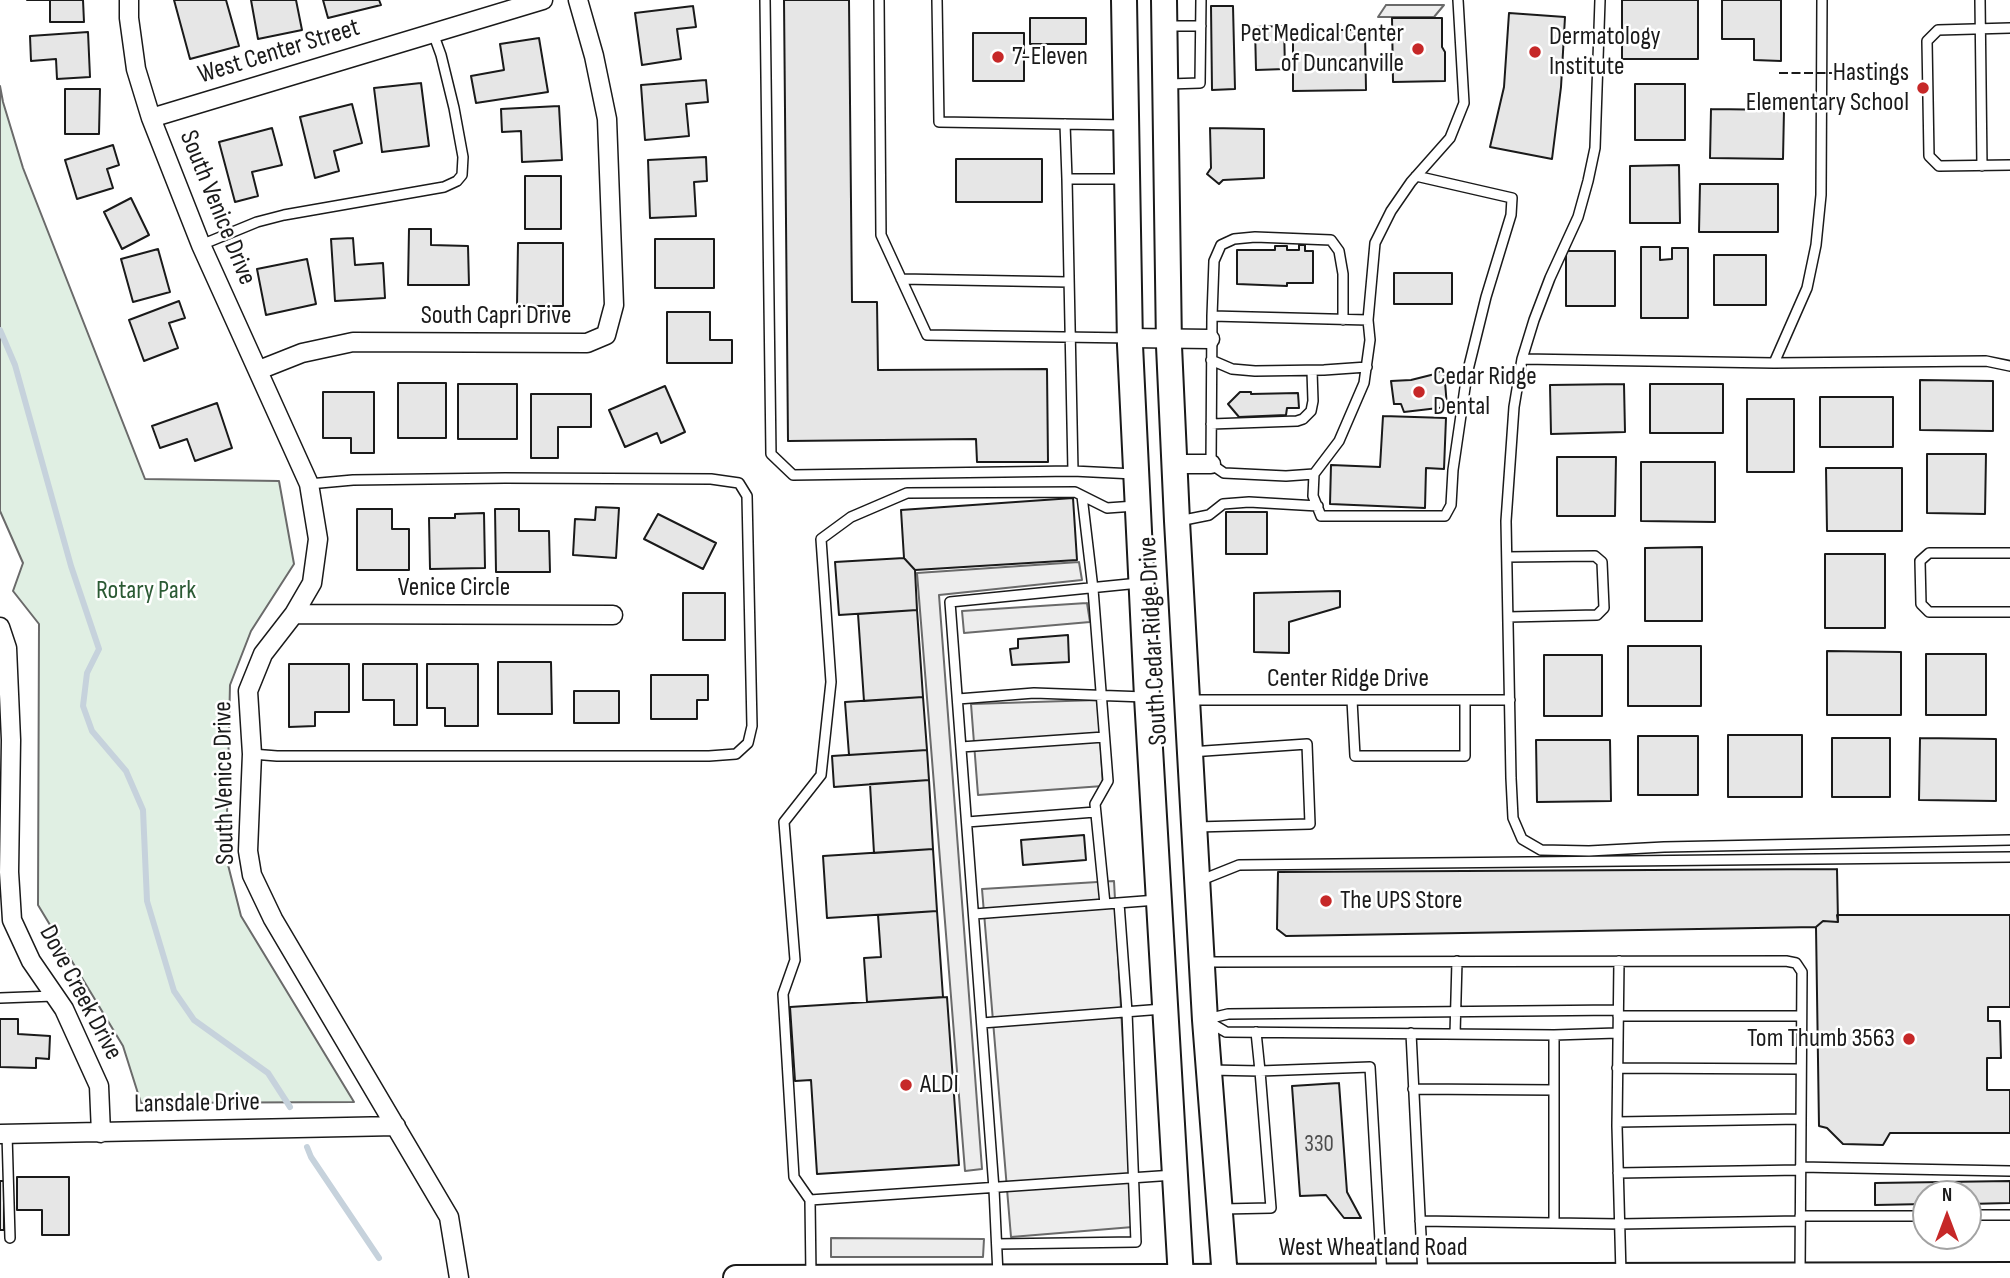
<!DOCTYPE html>
<style>
body{margin:0}
#map{position:relative;width:2010px;height:1278px;overflow:hidden;background:#fff;font-family:"Sofia Sans Condensed",sans-serif}
canvas{display:block}
.north{position:absolute;left:1912px;top:1180px;width:70px;height:70px;box-sizing:border-box;background:#fff;border:2px solid #a3a3a3;border-radius:50%;rotate:0deg;font-size:19px;font-weight:700;line-height:28px;text-align:center;color:#1a1a1a}
.north::after{content:'';display:block;margin:auto;width:24px;height:32px;background:#c62828;clip-path:polygon(50% 0,100% 100%,50% 72%,0 100%)}
</style>
<div id="map">
<canvas width="2010" height="1278"></canvas>
<div class="north">N</div>
</div>
<script>
const context = document.querySelector('canvas').getContext('2d');
context.lineJoin = 'round';
function fill(path, color) { context.fillStyle = color; context.fill(path, 'evenodd'); }
const shape = rows => new Path2D(rows.map(r => 'M' + r).join(''));
function strokePath(path, color, width, dash) { context.strokeStyle = color; context.lineWidth = width; context.lineCap = dash ? 'butt' : 'round'; context.setLineDash(dash || []); context.stroke(path); }
function label(font, color, halo, rows, align = 'center') {
  context.font = font + ' "Sofia Sans Condensed",sans-serif'; context.lineWidth = 5; context.setLineDash([]); context.textBaseline = 'middle'; context.strokeStyle = halo; context.fillStyle = color; for (const [text, x, y, turn = 0] of rows) {
    context.save(); context.translate(x, y); context.rotate((+turn || 0) * Math.PI / 180); context.textAlign = isNaN(turn) ? turn : align; if (halo) context.strokeText(text, 0, 0); context.fillText(text, 0, 0); context.restore();
  }
}
const green = shape([
 [0,86,3,102,23,168,145,479,279,481,294,564,251,631,230,685,226,857,241,916,354,1102,141,1103,123,1046,38,905,39,624,13,591,23,563,0,511,0,86]
]);
fill(green, '#e0efe3');
strokePath(green, '#6a6a6a', 2);
const parking = shape([
 [1386,5,1444,5,1434,17,1378,17,1386,5],
 [1079,562,1082,580,939,595,982,1169,965,1171,917,573,1079,562],
 [1087,603,1090,622,964,633,962,611,1087,603],
 [1098,700,1103,786,978,795,971,704,1098,700],
 [1114,881,1133,1227,1011,1237,982,889,1114,881],
 [831,1238,984,1239,983,1257,831,1257,831,1238]
]);
fill(parking, '#ededed');
strokePath(parking, '#6a6a6a', 2);
strokePath(shape([
 [0,330,15,365,71,566,99,649,87,673,83,706,92,731,126,771,143,810,147,901,174,991,194,1020,268,1073,290,1107],
 [307,1147,311,1157,379,1258]
]), '#c6d2dc', 6);
const building = shape([
 [27,0,83,0,84,22,50,22,50,0,27,0],
 [174,0,226,0,239,46,190,59,174,0],
 [251,0,296,0,302,30,258,39,251,0],
 [323,0,379,0,381,5,328,18,323,0],
 [784,0,849,0,852,302,877,302,878,370,1047,369,1048,462,977,462,976,439,788,441,784,0],
 [1622,0,1698,0,1698,59,1622,59,1622,0],
 [1722,0,1781,0,1781,61,1754,60,1754,39,1722,39,1722,0],
 [693,6,696,27,677,29,681,59,642,65,635,13,693,6],
 [1211,6,1233,6,1235,89,1212,90,1211,6],
 [1509,13,1565,17,1561,87,1552,159,1490,147,1504,87,1509,13],
 [1030,18,1086,18,1086,44,1030,44,1030,18],
 [1392,18,1442,18,1442,47,1445,52,1445,81,1393,82,1392,18],
 [1284,26,1285,69,1256,70,1255,27,1284,26],
 [1293,30,1365,30,1366,90,1293,91,1293,30],
 [88,32,90,77,57,79,56,59,31,61,30,36,88,32],
 [973,33,1024,33,1024,81,973,81,973,33],
 [539,38,548,92,476,103,471,76,504,70,500,44,539,38],
 [706,80,708,102,686,104,689,136,645,140,641,85,706,80],
 [421,83,429,146,382,152,374,88,421,83],
 [1635,84,1685,84,1685,140,1635,140,1635,84],
 [65,89,100,89,99,134,65,134,65,89],
 [352,104,362,143,334,151,339,171,315,178,300,117,352,104],
 [559,106,562,160,522,162,521,131,502,132,501,109,559,106],
 [1711,109,1784,110,1783,159,1710,158,1711,109],
 [272,128,282,165,252,172,258,196,235,202,219,142,272,128],
 [1210,128,1264,129,1264,178,1223,180,1219,184,1207,174,1211,168,1210,128],
 [113,145,119,165,107,169,113,188,77,199,65,160,113,145],
 [706,157,707,181,694,182,696,216,650,218,648,160,706,157],
 [956,159,1042,159,1042,202,956,202,956,159],
 [1679,165,1680,223,1630,223,1630,166,1679,165],
 [525,176,561,176,561,229,525,229,525,176],
 [1700,184,1778,184,1778,232,1699,232,1700,184],
 [131,198,149,235,122,249,104,212,131,198],
 [409,229,431,229,431,245,468,246,469,285,408,285,409,229],
 [353,238,355,265,383,263,385,298,335,301,331,239,353,238],
 [655,239,714,239,714,288,655,288,655,239],
 [518,243,563,243,563,306,517,306,518,243],
 [1299,245,1305,245,1305,251,1313,251,1313,283,1287,283,1287,286,1237,284,1237,250,1275,250,1275,246,1287,246,1287,250,1299,250,1299,245],
 [1641,247,1660,247,1660,260,1672,259,1672,248,1688,248,1688,318,1641,318,1641,247],
 [158,249,170,292,133,302,121,259,158,249],
 [1566,251,1615,251,1615,306,1566,306,1566,251],
 [1714,255,1766,255,1766,305,1714,305,1714,255],
 [307,259,316,304,266,315,257,269,307,259],
 [1394,273,1452,273,1452,304,1394,304,1394,273],
 [179,301,185,318,169,323,178,348,144,361,129,320,179,301],
 [667,312,710,312,710,340,732,340,732,363,667,363,667,312],
 [1444,369,1447,407,1404,412,1401,404,1394,404,1391,381,1411,380,1435,374,1444,369],
 [1920,380,1993,381,1993,431,1920,430,1920,380],
 [398,383,446,383,446,438,398,438,398,383],
 [458,384,517,384,517,439,458,439,458,384],
 [1624,384,1625,432,1551,434,1550,385,1624,384],
 [1650,384,1723,384,1723,433,1650,433,1650,384],
 [665,386,685,432,661,443,657,433,625,447,609,410,665,386],
 [323,392,374,392,374,453,351,453,351,438,323,438,323,392],
 [1240,392,1251,392,1251,394,1298,393,1299,408,1287,408,1286,415,1239,417,1228,404,1240,392],
 [531,394,591,394,591,427,558,427,558,458,531,458,531,394],
 [1820,397,1893,397,1893,447,1820,447,1820,397],
 [1747,399,1794,399,1794,472,1747,472,1747,399],
 [217,403,232,448,195,461,187,439,160,448,152,426,217,403],
 [1383,416,1446,418,1444,469,1426,468,1425,508,1330,504,1331,465,1380,467,1383,416],
 [1927,454,1986,454,1985,514,1927,513,1927,454],
 [1557,457,1616,457,1615,516,1557,516,1557,457],
 [1641,462,1715,462,1715,522,1641,521,1641,462],
 [1826,468,1902,468,1902,531,1827,531,1826,468],
 [1073,498,1077,560,915,570,904,558,901,510,1073,498],
 [596,507,619,508,616,558,573,555,575,519,595,520,596,507],
 [357,509,392,509,392,529,409,529,409,570,357,570,357,509],
 [495,509,519,509,519,531,549,531,550,572,496,572,495,509],
 [1226,512,1267,512,1267,554,1226,554,1226,512],
 [484,513,485,568,430,569,429,518,455,518,455,514,484,513],
 [658,514,716,543,703,569,644,539,658,514],
 [1702,547,1702,621,1645,621,1645,548,1702,547],
 [1825,554,1885,554,1885,628,1825,628,1825,554],
 [904,558,915,570,917,610,839,615,835,562,904,558],
 [1340,591,1340,607,1289,622,1289,653,1254,652,1254,593,1340,591],
 [683,593,725,593,725,640,683,640,683,593],
 [917,610,923,697,864,701,858,614,917,610],
 [1068,635,1069,662,1012,665,1010,649,1018,648,1018,639,1068,635],
 [1628,646,1701,646,1701,706,1628,706,1628,646],
 [1827,651,1901,652,1901,715,1827,715,1827,651],
 [1926,654,1986,654,1986,715,1926,715,1926,654],
 [1544,655,1602,655,1602,716,1544,716,1544,655],
 [498,662,551,662,552,714,498,714,498,662],
 [289,664,349,664,349,712,315,712,315,726,289,727,289,664],
 [363,664,417,664,417,725,394,725,394,700,363,700,363,664],
 [427,664,478,664,478,726,445,726,445,708,427,708,427,664],
 [651,675,708,675,708,700,697,700,697,719,651,719,651,675],
 [574,691,619,691,619,723,574,723,574,691],
 [923,697,927,750,849,755,845,702,923,697],
 [1728,735,1802,735,1802,797,1728,797,1728,735],
 [1638,736,1698,736,1698,795,1638,795,1638,736],
 [1832,738,1890,738,1890,797,1832,797,1832,738],
 [1920,738,1996,739,1996,801,1919,800,1920,738],
 [1536,740,1610,740,1611,801,1537,802,1536,740],
 [927,750,929,780,834,787,832,756,927,750],
 [929,780,933,849,874,853,870,784,929,780],
 [1084,835,1086,860,1023,865,1021,840,1084,835],
 [933,849,937,911,827,918,823,856,933,849],
 [1837,869,1838,922,1823,921,1816,927,1286,936,1277,929,1278,872,1837,869],
 [937,911,943,997,867,1002,864,958,881,957,878,915,937,911],
 [1837,915,2010,915,2010,1007,1988,1007,1988,1021,2000,1021,2001,1058,1987,1058,1987,1090,2010,1090,2010,1133,1890,1133,1883,1145,1843,1144,1827,1128,1819,1126,1816,927,1823,921,1838,922,1837,915],
 [947,997,959,1165,817,1174,811,1080,795,1081,790,1007,947,997],
 [0,1019,18,1019,18,1034,50,1036,49,1059,36,1058,36,1068,0,1067,0,1019],
 [1339,1083,1347,1192,1361,1218,1344,1218,1326,1195,1300,1196,1292,1086,1339,1083],
 [17,1177,69,1177,69,1235,42,1235,42,1210,17,1210,17,1177],
 [0,1181,4,1181,4,1230,0,1230,0,1181],
 [2010,1181,2010,1203,1968,1204,1968,1194,1926,1194,1926,1204,1875,1205,1875,1183,2010,1181]
]);
fill(building, '#e6e6e6');
strokePath(building, '#1a1a1a', 2);
const lane = shape([
 [765,0,771,454,793,475,1073,471],
 [879,0,881,235,927,335,1130,338],
 [937,0,939,122,1124,125],
 [1600,0,1595,148,1588,181,1578,217,1550,278,1534,320,1522,359,1514,407,1506,521,1511,778,1513,818,1522,839,1541,850,1589,851,1664,847,2010,840],
 [1980,0,1982,166],
 [1166,26,1201,26],
 [2010,28,1938,30,1927,41,1929,156,1939,166,2010,165],
 [1169,84,1200,83,1201,0],
 [1065,124,1067,179,1125,179],
 [1067,179,1073,471,1134,474],
 [201,245,257,222,284,215,444,187,457,181,462,175,463,157,454,108,441,55,433,33],
 [901,279,1068,282],
 [1212,316,1214,261,1221,245,1234,239,1255,237,1331,240,1339,251,1343,274,1343,320],
 [1368,320,1212,316,1211,464,1224,473,1286,476,1314,474,1339,441,1364,383,1370,340,1368,320,1375,243,1391,211,1411,182,1450,138,1464,103,1458,0],
 [1522,359,1774,363,1986,361,2010,366],
 [1211,360,1232,369,1255,371,1324,370,1367,367],
 [1774,363,1807,288,1816,245,1821,195,1822,0],
 [1211,424,1297,421,1303,419,1311,411,1313,401,1312,371],
 [1314,474,1313,496,1321,516,1445,516,1451,505,1453,470,1467,374,1486,297,1511,215,1512,198,1416,176],
 [1082,496,1093,589,1108,781,1095,804,1105,904],
 [1179,521,1209,515,1223,504,1249,502,1318,506],
 [2010,553,1929,553,1920,561,1921,604,1929,612,2010,612],
 [1507,557,1595,556,1602,562,1604,608,1597,615,1508,617],
 [958,699,1034,693,1145,697],
 [1190,700,1510,700],
 [1352,700,1355,756,1465,756,1465,700],
 [961,747,1104,737],
 [1190,752,1307,744,1310,824,1196,827],
 [252,754,277,756,709,756,736,754,748,743,752,726,747,496,739,483,711,479,505,478,353,480,309,484],
 [967,822,1095,812],
 [1199,881,1239,865,2010,857],
 [974,914,1157,900],
 [1619,961,1617,1126,1621,1274],
 [1205,962,1786,961,1796,963,1802,972,1800,1273],
 [0,998,54,996],
 [1618,1016,1801,1016],
 [1207,1019,1228,1014,1618,1010],
 [1209,1022,1226,1032,1554,1035,1617,1033],
 [982,1023,1163,1009],
 [1411,1033,1423,1276],
 [1455,1034,1457,961],
 [1554,1035,1554,1223],
 [1617,1068,1801,1069],
 [1209,1070,1260,1071,1256,1032],
 [1413,1089,1554,1090],
 [1617,1122,1801,1119],
 [7,1134,10,1238],
 [1800,1167,2010,1171],
 [1618,1173,1800,1170],
 [810,1200,1174,1175],
 [1222,1209,1271,1208,1260,1071,1370,1067,1382,1276],
 [1968,1215,2010,1215],
 [1800,1216,1926,1216],
 [1420,1221,1619,1224,1800,1221],
 [997,1244,1136,1242,1127,1012,1119,903],
 [998,1275,994,1189,950,602,1139,583],
 [811,1276,810,1200,794,1177,783,994,795,960,784,822,821,775,831,682,821,539,851,517,907,493,1075,492,1107,508,1135,506]
]);
const street = shape([
 [129,0,129,18,136,69,151,118,201,245,309,484,318,539,312,583,294,614,263,654,248,691,252,754,248,851,252,875,273,919,449,1217,459,1278],
 [151,118,543,0],
 [1130,338,1210,339],
 [259,370,302,353,353,342,587,343,606,335,614,305,607,119,594,56,578,0],
 [1175,464,1211,464],
 [294,614,613,615],
 [0,627,7,648,11,740,9,872,12,920,31,961,64,1009,99,1086,101,1133],
 [0,1134,396,1126]
]);
const secondary = shape([
 [1124,0,1130,345,1147,697,1181,1278],
 [1164,0,1169,346,1177,521,1205,1020,1225,1278],
 [736,1278,2010,1275]
]);
strokePath(lane, '#1a1a1a', 12);
strokePath(street, '#1a1a1a', 21);
strokePath(secondary, '#1a1a1a', 28);
strokePath(lane, '#fff', 9);
strokePath(street, '#fff', 18);
strokePath(secondary, '#fff', 24);
strokePath(shape([
 [1779,73,1835,73]
]), '#1a1a1a', 2, [9, 3.5]);
for (const [x, y, r, color] of [
 [1418,49,7,"#c62828"],
 [1535,52,7,"#c62828"],
 [998,57,7,"#c62828"],
 [1923,88,7,"#c62828"],
 [1419,392,7,"#c62828"],
 [1326,901,7,"#c62828"],
 [1909,1039,7,"#c62828"],
 [906,1085,7,"#c62828"]
]) { const dot = new Path2D(); dot.arc(x, y, r, 0, 2 * Math.PI); context.fillStyle = color; context.fill(dot); strokePath(dot, '#fff', 2.5); }
label('23px', '#4d4d4d', null, [
 ["330",1319,1145]
]);
label('26px', '#1a1a1a', '#fff', [
 ["Pet Medical Center",1404,34,"right"],
 ["of Duncanville",1404,64,"right"],
 ["Dermatology",1549,37],
 ["Institute",1549,67],
 ["7-Eleven",1012,57],
 ["Hastings",1909,73,"right"],
 ["Elementary School",1909,103,"right"],
 ["Cedar Ridge",1433,377],
 ["Dental",1433,407],
 ["The UPS Store",1340,901],
 ["Tom Thumb 3563",1895,1039,"right"],
 ["ALDI",920,1085]
], 'left');
label('26px', '#1a1a1a', '#fff', [
 ["West Center Street",279,52,-17],
 ["South Venice Drive",217,208,68],
 ["South Capri Drive",496,316],
 ["Venice Circle",454,588],
 ["South Cedar Ridge Drive",1154,641,-93],
 ["Center Ridge Drive",1348,679],
 ["South Venice Drive",225,783,-91],
 ["Dove Creek Drive",80,993,62],
 ["Lansdale Drive",197,1104,-1],
 ["West Wheatland Road",1373,1248]
]);
label('26px', '#2b5a34', '#fff', [
 ["Rotary Park",146,591]
]);
</script>
